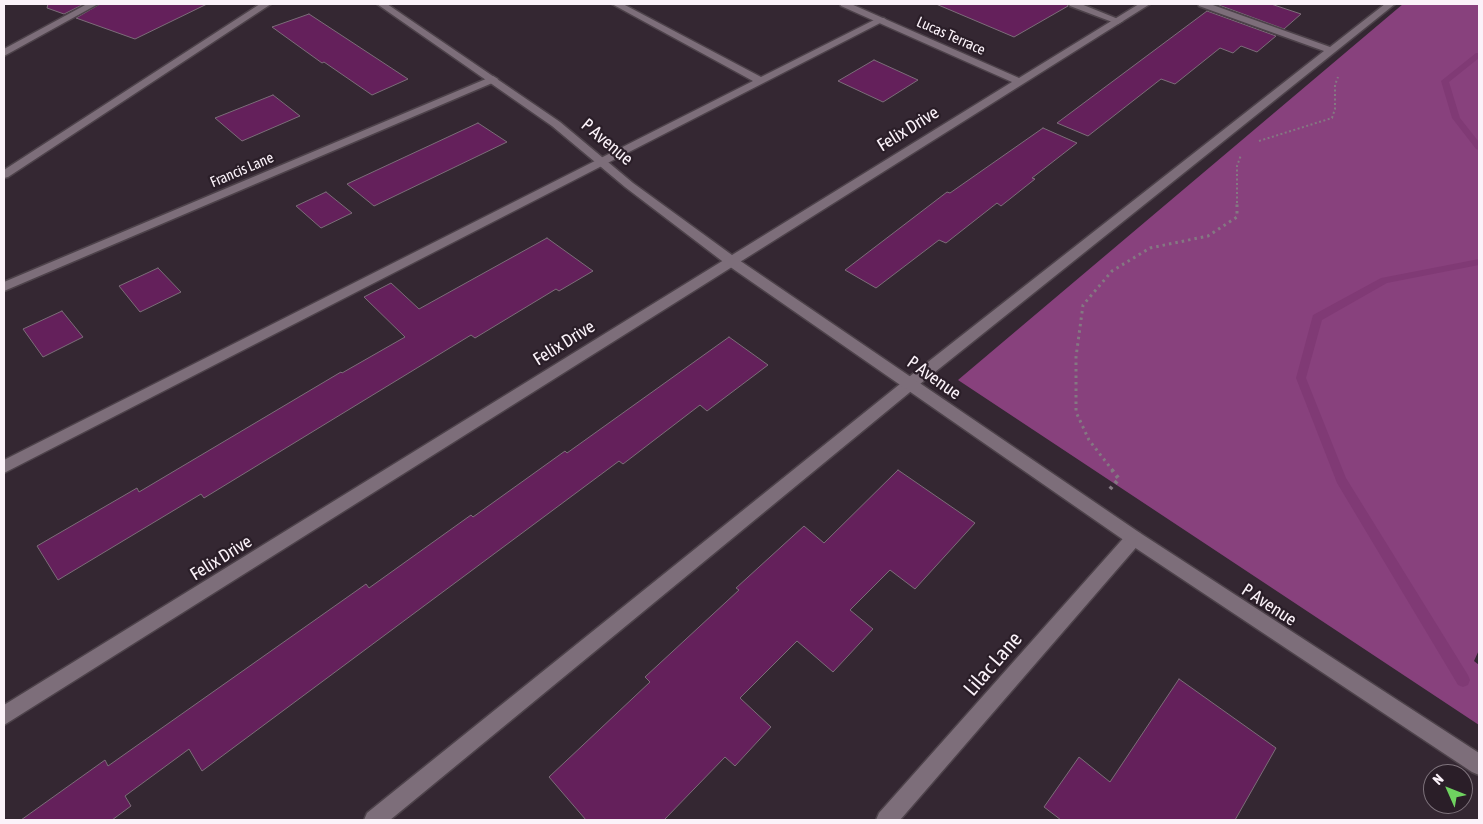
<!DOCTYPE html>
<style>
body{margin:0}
#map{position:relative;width:1483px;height:824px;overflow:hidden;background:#342732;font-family:"Asap Condensed",sans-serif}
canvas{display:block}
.frame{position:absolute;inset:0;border:5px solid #fbf2f9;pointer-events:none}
.north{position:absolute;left:1423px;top:764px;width:50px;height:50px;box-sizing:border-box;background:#2a1e28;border:1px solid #7e737c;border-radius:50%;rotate:314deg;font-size:14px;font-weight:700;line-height:20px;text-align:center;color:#fbf2f9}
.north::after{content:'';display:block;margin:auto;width:18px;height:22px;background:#6fd360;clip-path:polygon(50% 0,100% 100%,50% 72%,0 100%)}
</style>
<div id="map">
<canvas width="1483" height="824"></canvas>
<div class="frame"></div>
<div class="north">N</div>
</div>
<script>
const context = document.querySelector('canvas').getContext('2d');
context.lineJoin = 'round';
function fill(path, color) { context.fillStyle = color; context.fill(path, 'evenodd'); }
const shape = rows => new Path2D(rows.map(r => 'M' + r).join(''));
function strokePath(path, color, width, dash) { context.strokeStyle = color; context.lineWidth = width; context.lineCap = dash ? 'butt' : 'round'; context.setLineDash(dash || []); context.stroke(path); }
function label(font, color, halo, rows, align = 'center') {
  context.font = font + ' "Asap Condensed",sans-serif'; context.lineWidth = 4.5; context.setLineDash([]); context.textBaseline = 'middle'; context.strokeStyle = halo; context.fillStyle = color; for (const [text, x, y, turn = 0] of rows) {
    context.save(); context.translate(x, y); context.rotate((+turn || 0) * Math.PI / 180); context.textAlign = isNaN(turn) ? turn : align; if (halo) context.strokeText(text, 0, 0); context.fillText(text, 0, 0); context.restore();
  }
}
fill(shape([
 [1403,4,1479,4,1479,650,1474,661,1479,665,1479,725,958,380]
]), '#88417d');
fill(shape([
 [1476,53,1479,53,1479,58,1449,82,1460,118,1479,142,1479,150,1476,149,1452,118,1441,81,1476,53],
 [1479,259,1479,265,1387,283,1322,320,1306,378,1346,478,1468,675,1470,680,1468,685,1463,687,1458,685,1337,483,1296,378,1313,315,1381,278,1479,259]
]), '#803a75');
const building = shape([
 [48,4,84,4,64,14,47,8,48,4],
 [100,4,207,4,135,39,76,18,100,4],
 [936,4,1067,4,1068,6,1014,37,936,4],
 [1216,4,1271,4,1301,14,1284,29,1216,4],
 [1207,11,1276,36,1257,52,1241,46,1233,53,1220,48,1175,84,1161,79,1088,136,1057,123,1207,11],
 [309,14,408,79,372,95,324,62,322,63,272,27,309,14],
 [874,60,918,80,883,102,838,81,874,60],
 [273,95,300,116,242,141,215,118,273,95],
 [478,123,507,142,374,206,347,184,478,123],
 [1043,128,1077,143,1032,178,1035,179,1001,206,997,203,946,243,939,240,876,288,845,270,947,192,950,193,1043,128],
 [326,192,352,213,321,228,296,206,326,192],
 [547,238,593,271,559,291,556,289,475,338,471,335,204,498,201,494,58,580,37,546,137,488,139,492,341,372,342,373,405,337,364,297,391,283,419,309,547,238],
 [158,268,181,292,140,312,119,286,158,268],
 [62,311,83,337,43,357,23,329,62,311],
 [729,337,768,365,707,411,700,405,623,464,619,461,202,771,189,749,125,796,131,806,112,820,21,820,105,760,108,766,366,584,369,588,471,515,473,517,565,451,567,453,729,337],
 [898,470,975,523,915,589,890,570,850,610,873,629,833,672,797,641,740,698,771,727,735,766,725,757,664,820,586,820,549,777,650,682,645,677,739,590,736,588,804,526,824,543,898,470],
 [1179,679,1276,748,1235,820,1061,820,1044,807,1079,757,1110,782,1179,679]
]);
fill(building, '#64205b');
strokePath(building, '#7c6d79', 1);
const service = shape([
 [260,4,271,4,8,177,4,178,4,170,260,4],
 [612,4,623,4,761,77,878,18,884,18,886,20,4,473,4,460,753,81,612,4],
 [1069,4,1081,4,1123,21,1118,24,1115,23,1070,6,1069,4],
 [1198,4,1210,4,1330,47,1385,4,1395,4,915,388,390,820,364,820,367,813,905,380,1324,51,1199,6,1198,4]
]);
const minor = shape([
 [87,4,98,4,4,56,4,49,87,4],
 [840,4,851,4,1019,78,1139,4,1150,4,4,725,4,705,1012,82,841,6,840,4],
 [493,76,498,79,497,81,4,291,4,282,493,76],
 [1134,531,1140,533,1142,538,1140,543,900,820,876,820,879,813,1128,533,1134,531]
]);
const tertiary = shape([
 [377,4,387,4,560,122,633,183,736,258,1140,533,1479,753,1479,775,1472,772,1128,543,726,264,625,187,552,126,377,4]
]);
strokePath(service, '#4d424a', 3);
strokePath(minor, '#4d424a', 3);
strokePath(tertiary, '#4d424a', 3);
strokePath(shape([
 [1259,141,1332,118,1335,109,1335,85,1338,77],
 [1237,203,1237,166,1241,155]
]), '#847882', 2, [2, 2.5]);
strokePath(shape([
 [1113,471,1089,440,1076,412,1076,357,1083,305,1112,271,1150,248,1208,236,1237,217,1237,202]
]), '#847882', 3, [2.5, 4]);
strokePath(shape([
 [1110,489,1119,479,1112,470]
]), '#847882', 4, [3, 4.5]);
fill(service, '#7d6e7a');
fill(minor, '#7d6e7a');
fill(tertiary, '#7d6e7a');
label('15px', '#fbf2f9', '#2a1e28', [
 ["Lucas Terrace",951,36,24],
 ["Francis Lane",242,170,-23]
]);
label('18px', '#fbf2f9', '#2a1e28', [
 ["Felix Drive",908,129,-32],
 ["P Avenue",607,142,40],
 ["Felix Drive",564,343,-32],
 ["P Avenue",934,378,35],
 ["Felix Drive",221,558,-32],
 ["P Avenue",1269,605,33]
]);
label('21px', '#fbf2f9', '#2a1e28', [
 ["Lilac Lane",993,664,-49]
]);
</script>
